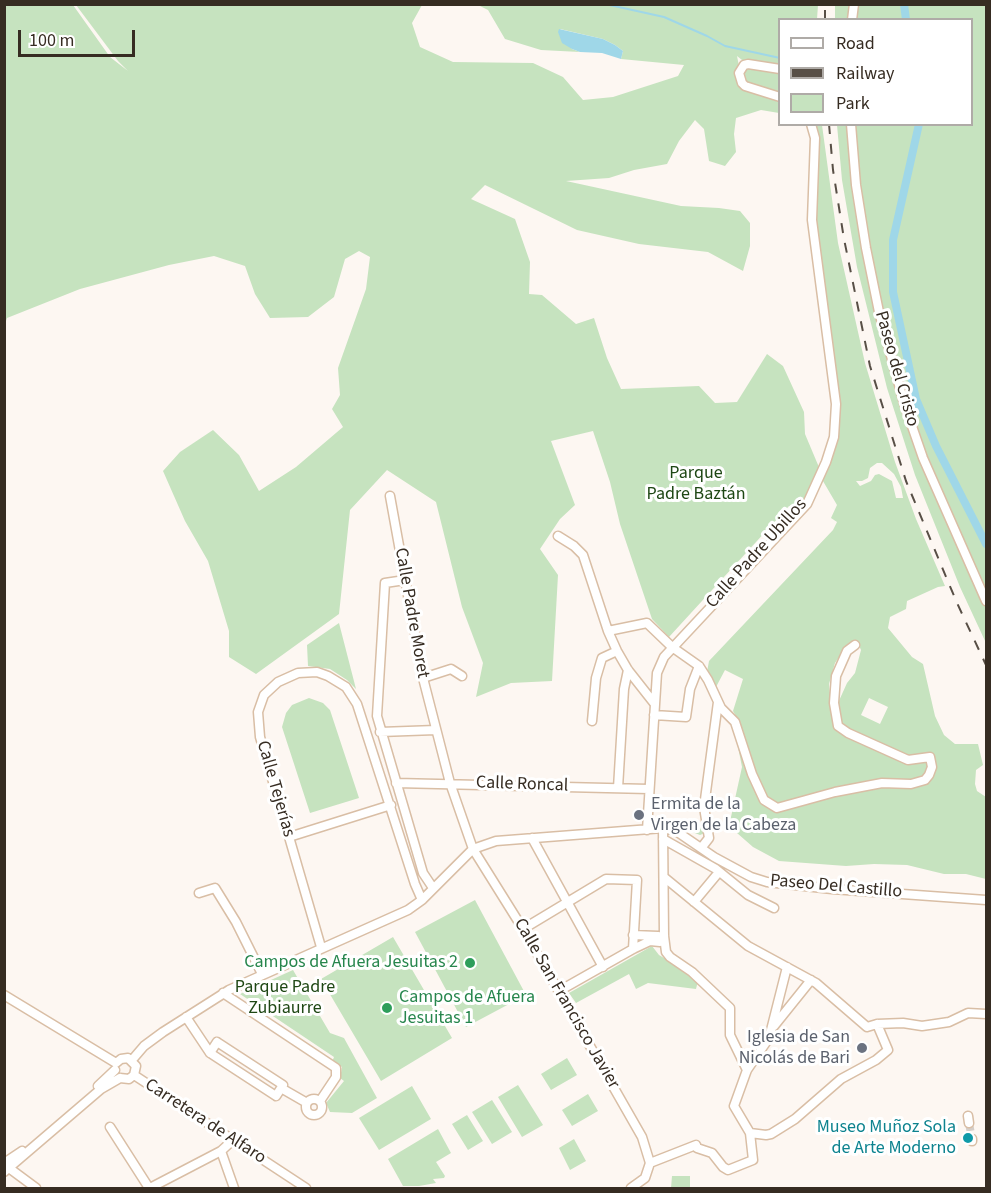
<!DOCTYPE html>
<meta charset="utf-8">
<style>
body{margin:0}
#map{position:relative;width:991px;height:1193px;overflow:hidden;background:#fdf7f2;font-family:"Source Sans 3",sans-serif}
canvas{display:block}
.frame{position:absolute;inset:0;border:6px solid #362c22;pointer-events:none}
.legend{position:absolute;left:778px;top:18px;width:195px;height:108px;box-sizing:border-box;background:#fff;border:2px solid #afaba7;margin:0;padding:8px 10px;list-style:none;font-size:18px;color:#362c22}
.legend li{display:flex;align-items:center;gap:12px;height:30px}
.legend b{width:30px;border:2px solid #afaba7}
.scale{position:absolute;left:18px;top:30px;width:117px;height:27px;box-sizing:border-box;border:3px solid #362c22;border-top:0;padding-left:8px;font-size:18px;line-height:21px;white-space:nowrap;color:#362c22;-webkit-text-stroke:4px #fff;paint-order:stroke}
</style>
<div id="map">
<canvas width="991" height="1193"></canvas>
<div class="frame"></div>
<ul class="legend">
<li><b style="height:8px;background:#fff"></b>Road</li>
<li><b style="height:8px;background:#584f46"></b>Railway</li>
<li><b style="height:16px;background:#c6e3bf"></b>Park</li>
</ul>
<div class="scale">100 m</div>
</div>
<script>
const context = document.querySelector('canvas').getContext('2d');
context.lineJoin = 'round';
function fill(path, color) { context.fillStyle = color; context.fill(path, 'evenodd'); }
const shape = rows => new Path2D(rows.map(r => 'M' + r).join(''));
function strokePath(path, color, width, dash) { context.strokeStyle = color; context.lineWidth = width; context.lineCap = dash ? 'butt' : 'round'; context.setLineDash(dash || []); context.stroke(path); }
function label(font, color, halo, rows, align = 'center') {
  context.font = font + ' "Source Sans 3",sans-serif'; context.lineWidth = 6; context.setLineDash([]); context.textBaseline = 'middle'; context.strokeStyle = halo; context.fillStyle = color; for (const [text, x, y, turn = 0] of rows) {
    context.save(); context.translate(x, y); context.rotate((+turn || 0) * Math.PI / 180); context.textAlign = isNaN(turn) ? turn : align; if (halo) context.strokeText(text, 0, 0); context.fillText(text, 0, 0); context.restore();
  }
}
fill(shape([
 [5,5,73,5,110,57,128,71,118,61,76,5,422,5,412,23,420,47,453,62,533,63,563,77,583,100,613,97,678,76,684,65,621,59,623,51,615,45,603,39,560,29,572,49,580,52,541,50,505,39,488,10,478,5,818,5,817,19,780,20,779,93,746,87,739,76,747,64,737,56,739,66,737,80,741,89,779,102,779,113,761,110,736,118,734,134,736,152,725,166,709,161,704,129,695,120,679,141,667,164,634,170,609,178,566,181,681,206,719,208,740,211,750,223,750,246,743,271,708,252,639,244,577,230,485,185,471,199,515,219,530,262,529,294,542,295,576,324,594,318,607,358,621,389,699,386,715,403,737,402,767,354,783,366,804,412,805,434,821,472,807,504,798,512,789,506,669,637,652,619,620,524,610,482,593,431,551,441,575,505,560,519,540,549,558,575,552,681,511,683,476,697,483,663,462,607,436,502,387,470,350,510,339,614,256,674,229,657,229,631,208,561,185,521,163,471,180,452,213,430,239,455,259,491,296,467,343,427,332,409,340,395,338,368,366,289,370,257,359,251,345,259,334,297,308,317,270,318,255,294,245,266,214,256,169,265,80,289,7,318,5,324],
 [835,5,986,5,986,643,960,587,915,475,887,388,857,267,842,180,837,125,972,124,972,20,835,20],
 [816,125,822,125,838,243,865,363,895,462,916,519,945,586,938,587,907,601,906,609,890,617,888,628,912,657,923,664,935,716,944,735,955,744,978,744,983,765,976,770,975,784,977,791,986,797,986,879,966,874,944,874,907,865,874,864,846,866,779,861,753,847,729,826,742,767,737,742,745,742,740,723,733,711,743,679,725,670,716,687,707,672,709,661,833,530,837,522,831,518,837,505,820,476,836,419,812,220,819,137],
 [877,463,882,463,894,474,901,487,903,498,896,498,892,481,879,474,875,475,871,481,860,486,856,481,862,481,868,478,870,468],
 [857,641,861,650,855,673,847,683,838,703,831,703,829,684,835,663,845,648],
 [869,698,888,707,880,724,861,715],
 [339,623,356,689,347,680,330,669,308,666,307,645],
 [309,698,323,703,330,710,359,798,310,813,282,727,286,713,292,705],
 [673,822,702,824,705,833,700,835,669,823],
 [475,900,526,995,466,1027,415,932],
 [393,937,452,1038,381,1081,321,979],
 [652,946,659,955,694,976,698,981,696,989,648,983,636,989,629,974,576,1003,569,993],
 [293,970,330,1033,344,1038,377,1098,352,1113,330,1112,326,1103,344,1081,340,1078,342,1067,332,1062,334,1057,240,994],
 [567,1058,577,1075,551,1090,541,1074],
 [518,1085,543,1125,522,1137,498,1097],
 [412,1086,431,1119,379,1150,359,1118],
 [588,1094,598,1111,572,1126,562,1110],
 [492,1100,512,1132,492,1144,472,1112],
 [467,1115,483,1141,468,1150,452,1124],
 [438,1129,451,1153,436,1162,445,1176,444,1178,433,1179,436,1183,419,1186,403,1186,388,1159],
 [574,1139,586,1161,570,1170,559,1148],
 [672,1176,690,1176,690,1188,671,1188]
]), '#c6e3bf');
fill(shape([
 [559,29,603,39,615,45,623,51,621,59,602,53,580,52,572,49,562,43,558,32]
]), '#9fd7e8');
strokePath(shape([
 [605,4,664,17,707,36,725,46,780,58]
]), '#9fd7e8', 2);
strokePath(shape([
 [904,4,906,20],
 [919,124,893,240,893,292,916,399,936,446,986,544]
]), '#9fd7e8', 8);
strokePath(shape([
 [969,1123,972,1139]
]), '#d5cec8', 8, [8, 4]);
const minor = shape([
 [852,20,854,4],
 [780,69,748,64,744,65,739,73,742,83,745,86,780,97],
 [851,124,856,185,866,248,879,312,904,403,923,458,986,601],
 [390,496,423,678,450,783,473,849,523,929,642,1137,650,1163],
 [558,536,574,546,583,555,608,631,617,651,628,670,654,703],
 [405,580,385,583,377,716,423,873,433,888],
 [608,631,647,623,672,647,699,666,708,680,721,708,735,722,752,774,764,800,777,808,835,792,882,783,911,784,925,780,929,775,932,767,930,757,908,760,848,733,838,726,834,703,836,676,847,651,855,645],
 [423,678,451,669,462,676],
 [654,715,686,717,690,689,699,666],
 [592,721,596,678,602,658,617,651],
 [380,732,436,730],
 [396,783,649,789],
 [618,788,624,689,628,670],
 [663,828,664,936,666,952,670,957,692,972,730,1008,730,1035,747,1070],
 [647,830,657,673,664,657,807,504,826,462,834,437,836,404,812,220,815,138,811,124],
 [289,837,391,805],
 [532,838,603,967],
 [663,839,716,869,748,895,774,908],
 [702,847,709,838,704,807,718,702],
 [665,878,748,946,816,983,867,1027,877,1024,903,1023,922,1026,949,1022,968,1013,986,1014],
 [199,893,215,888,236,922,262,974],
 [694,902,719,872],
 [523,929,606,879,637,880,633,949],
 [633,935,658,936],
 [321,947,260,737,258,712,264,695,278,682,298,673,317,672,328,676,346,687,357,704,415,884,422,900],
 [559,991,633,949,650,941,660,942,664,936],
 [223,993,336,1068,336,1077,320,1101],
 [4,995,116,1063],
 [186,1017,210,1053],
 [774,1026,811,980],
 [217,1042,283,1085,276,1096,210,1053,217,1042],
 [132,1060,144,1046,163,1032,229,990,408,910,422,900,473,849,496,841,663,828,676,831,714,857,751,877,767,882,832,889,986,900],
 [116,1063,121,1059,128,1058,136,1066,134,1075,129,1079,120,1078],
 [134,1075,306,1188],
 [98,1086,115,1070],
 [281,1088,307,1103],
 '306 1107a8 8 0 1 1 16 0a8 8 0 1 1-16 0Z',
 [968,1116,969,1123],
 [110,1127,149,1188],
 [750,1133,766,1135,771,1134,795,1119,841,1079,876,1060,888,1050,877,1024],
 [972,1141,972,1139],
 [221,1151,234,1188],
 [4,1163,22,1151],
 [650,1163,696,1145,697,1148,712,1153,723,1167,728,1170,753,1160,750,1133,734,1106,747,1070,769,1038,787,967],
 [9,1168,36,1188],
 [4,1172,101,1089,120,1078],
 [150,1188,221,1151,233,1140],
 [631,1188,645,1178,650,1163]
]);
strokePath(minor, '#d9bea5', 11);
strokePath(minor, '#fff', 8);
strokePath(shape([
 [825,20,825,4],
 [829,124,833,170,844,239,870,366,906,481,957,603,986,665]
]), '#584f46', 2, [10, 10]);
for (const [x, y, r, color] of [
 [639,815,6,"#6b7280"],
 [470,963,6,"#2e9e5b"],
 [387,1008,6,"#2e9e5b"],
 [862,1048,6,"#6b7280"],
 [968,1138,6,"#0f9aa8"]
]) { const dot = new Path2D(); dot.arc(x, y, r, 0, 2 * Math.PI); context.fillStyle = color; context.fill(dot); strokePath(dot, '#fff', 2); }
label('18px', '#362c22', '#fff', [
 ["Paseo del Cristo",896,369,74],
 ["Calle Padre Ubillos",757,554,-48],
 ["Calle Padre Moret",411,613,80],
 ["Calle Roncal",522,785,2],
 ["Calle Tejerías",275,789,74],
 ["Paseo Del Castillo",836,887,5],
 ["Calle San Francisco Javier",566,1004,60],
 ["Carretera de Alfaro",205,1122,33]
]);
label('18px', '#1e4714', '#fff', [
 ["Parque",696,474],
 ["Padre Baztán",696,495],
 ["Parque Padre",285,988],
 ["Zubiaurre",285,1009]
]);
label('18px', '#5b616d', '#fff', [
 ["Ermita de la",651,805],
 ["Virgen de la Cabeza",651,826],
 ["Iglesia de San",850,1038,"right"],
 ["Nicolás de Bari",850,1059,"right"]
], 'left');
label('18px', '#27864d', '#fff', [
 ["Campos de Afuera Jesuitas 2",458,963],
 ["Campos de Afuera",399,998,"left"],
 ["Jesuitas 1",399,1019,"left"]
], 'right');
label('18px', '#0d838f', '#fff', [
 ["Museo Muñoz Sola",956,1128],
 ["de Arte Moderno",956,1149]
], 'right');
</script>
